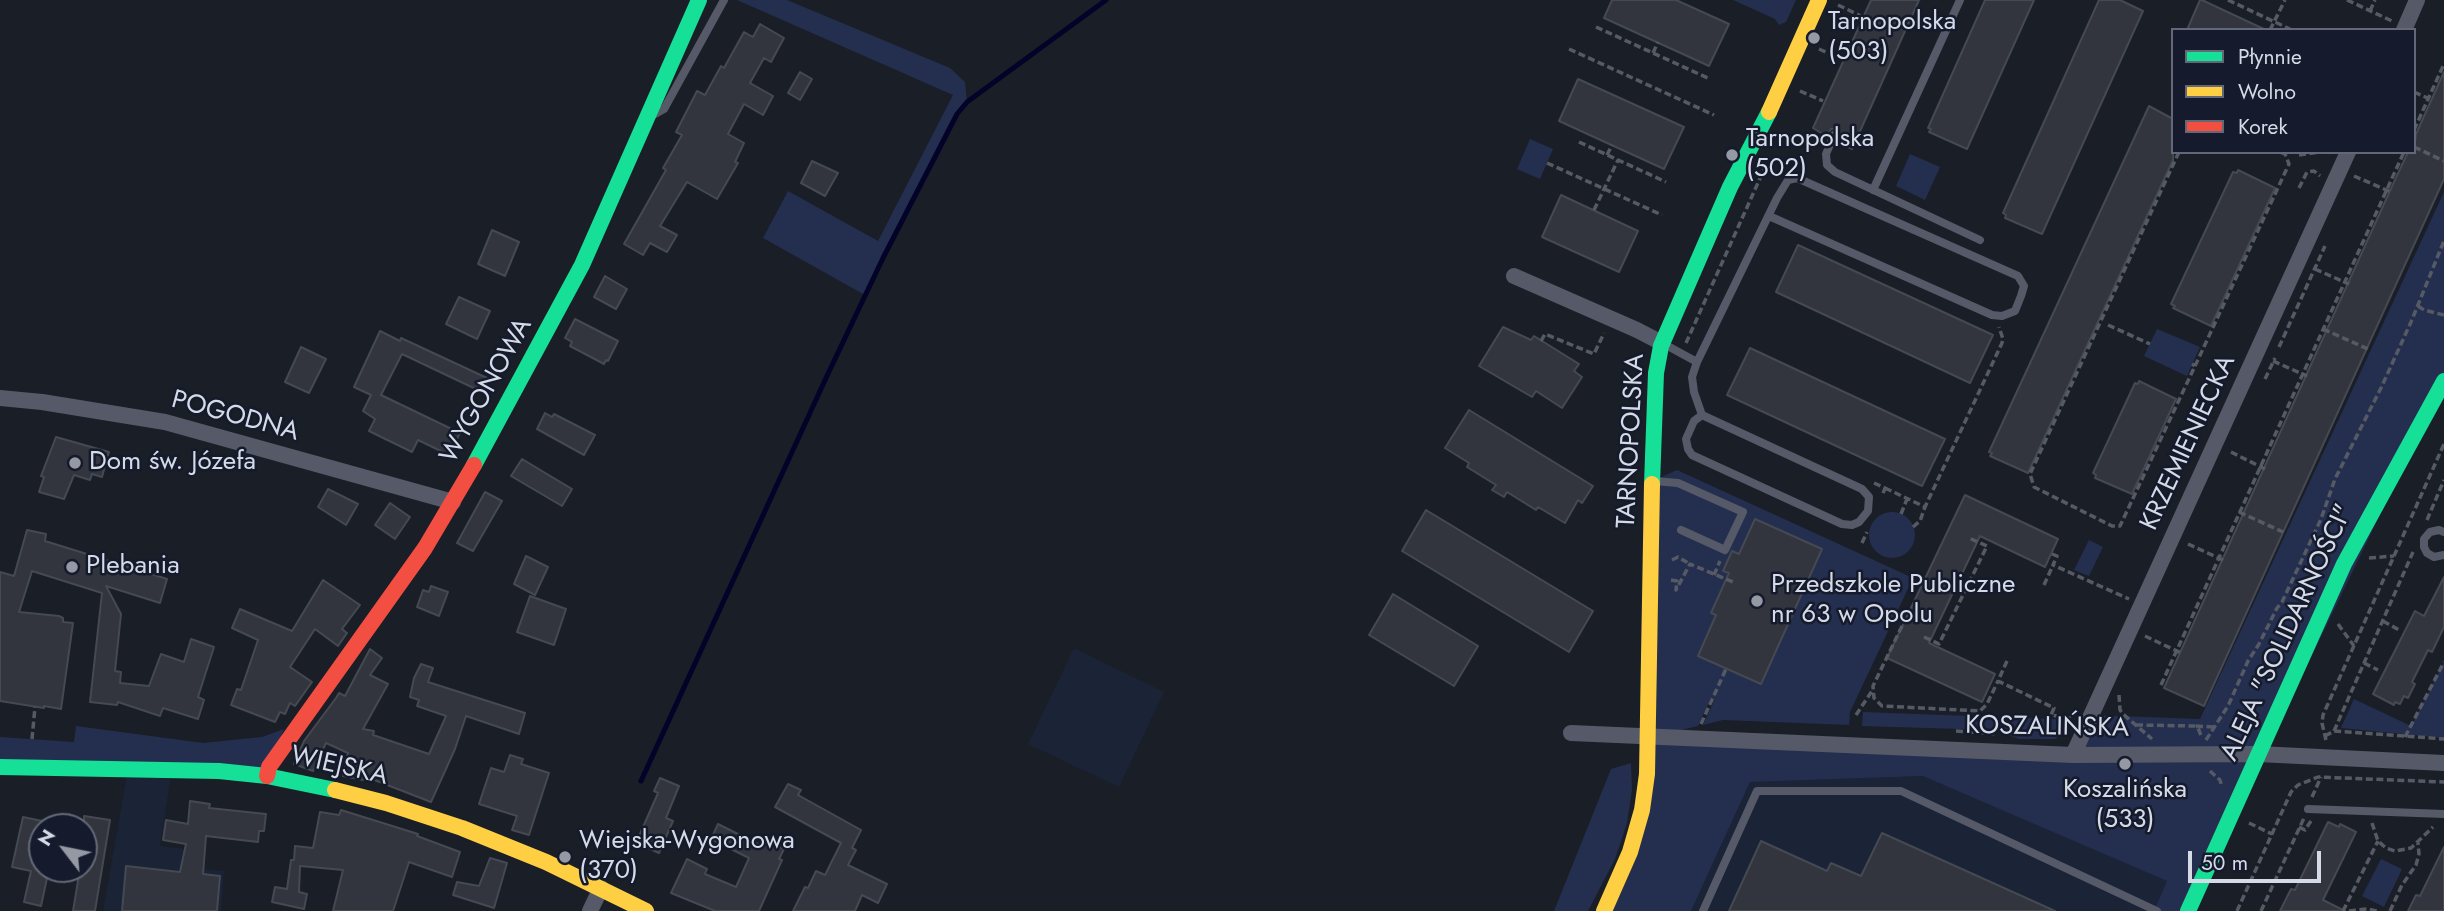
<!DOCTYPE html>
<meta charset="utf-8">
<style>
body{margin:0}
#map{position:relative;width:2444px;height:911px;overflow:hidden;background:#1a1e27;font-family:Jost,sans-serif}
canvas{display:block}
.legend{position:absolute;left:2171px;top:28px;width:245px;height:126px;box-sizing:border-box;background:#151b2c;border:2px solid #626876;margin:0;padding:9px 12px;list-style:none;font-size:21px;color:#d5dbe6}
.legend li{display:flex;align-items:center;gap:14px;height:35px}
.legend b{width:35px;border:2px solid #626876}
.north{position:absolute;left:28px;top:813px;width:70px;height:70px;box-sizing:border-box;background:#151b2c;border:2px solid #626876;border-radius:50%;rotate:302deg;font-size:19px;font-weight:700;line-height:28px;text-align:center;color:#d5dbe6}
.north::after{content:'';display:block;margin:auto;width:24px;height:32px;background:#9499a3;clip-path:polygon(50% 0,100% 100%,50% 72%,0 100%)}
.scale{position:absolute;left:2188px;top:851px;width:133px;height:32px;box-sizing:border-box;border:4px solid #d5dbe6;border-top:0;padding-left:9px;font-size:21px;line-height:24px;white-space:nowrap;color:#d5dbe6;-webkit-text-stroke:5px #151b2c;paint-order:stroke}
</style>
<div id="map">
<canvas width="2444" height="911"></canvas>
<ul class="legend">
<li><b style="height:9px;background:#16e098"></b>Płynnie</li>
<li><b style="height:9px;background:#ffcf43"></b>Wolno</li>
<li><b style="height:9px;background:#f24e42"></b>Korek</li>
</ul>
<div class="north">N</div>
<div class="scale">50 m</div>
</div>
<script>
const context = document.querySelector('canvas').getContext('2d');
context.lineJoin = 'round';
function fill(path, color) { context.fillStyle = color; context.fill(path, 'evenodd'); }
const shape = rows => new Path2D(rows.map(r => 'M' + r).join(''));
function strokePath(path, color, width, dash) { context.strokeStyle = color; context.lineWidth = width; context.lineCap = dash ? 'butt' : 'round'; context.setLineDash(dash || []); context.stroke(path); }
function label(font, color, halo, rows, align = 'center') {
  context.font = font + ' Jost,sans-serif'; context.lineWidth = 5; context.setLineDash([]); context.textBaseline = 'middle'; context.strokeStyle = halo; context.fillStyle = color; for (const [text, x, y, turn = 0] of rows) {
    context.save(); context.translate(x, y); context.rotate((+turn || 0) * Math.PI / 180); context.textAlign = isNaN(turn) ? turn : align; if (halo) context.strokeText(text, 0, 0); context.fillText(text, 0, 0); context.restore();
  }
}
fill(shape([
 [1074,648,1164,692,1119,787,1028,744],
 [128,769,172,769,160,846,186,849,185,867,224,871,221,911,103,911],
 [1924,776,2168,881,2154,911,1691,911,1750,782]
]), '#1b2337');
fill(shape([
 [737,0,787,0,950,68,965,82,967,102,951,124,865,295,763,238,788,191,878,241,953,95],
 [1733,0,1796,0,1786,22,1779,25,1775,19],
 [1530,139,1553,149,1540,179,1517,169],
 [1910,154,1940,167,1925,200,1896,186],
 [2444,192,2444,383,2188,911,2154,911,2167,881,1923,776,1750,782,1691,911,1604,911,1641,814,1653,481,1677,470,1913,578,1850,712,1849,725,1723,720,1703,725,1715,699,1711,698,1698,726,1652,737,2081,749,2091,715,2200,719],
 [2157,329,2200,347,2187,376,2144,356],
 '1869 535a23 23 0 1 1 46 0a23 23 0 1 1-46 0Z',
 [2089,540,2103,547,2089,576,2074,570],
 [2444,662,2444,738,2341,728,2354,699,2411,726],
 [1863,712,2052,719,2072,720,2066,732,2055,739,2019,739,1994,730,1862,726],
 [76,726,203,743,262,737,284,729,269,767,0,767,0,737,74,742],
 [1631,763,1632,790,1627,823,1615,859,1588,911,1554,911,1611,769],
 [2381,859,2402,869,2384,907,2362,896]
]), '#242f4f');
strokePath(shape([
 [641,781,826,378,883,258,957,114,967,102,1106,0]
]), '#030329', 5);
const building = shape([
 [1612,0,1676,0,1729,24,1709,66,1604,18,1612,0],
 [1871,0,1919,0,1852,149,1838,142,1841,135,1837,129,1831,129,1826,136,1813,128,1871,0],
 [1985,0,2034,0,1967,149,1929,132,1931,129,1928,128,1985,0],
 [2099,0,2120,0,2143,11,2042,234,2005,218,2006,215,2003,213,2099,0],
 [2200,0,2202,0,2266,30,2187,30,2200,0],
 [760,24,784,38,771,62,764,58,750,83,773,96,763,115,744,104,728,134,744,143,735,162,738,163,717,199,687,182,660,226,677,235,667,252,650,243,643,255,624,244,666,170,663,168,682,135,676,132,697,91,705,95,721,66,724,68,744,32,753,37,760,24],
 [800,72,812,79,800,100,788,93,800,72],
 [2444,72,2444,179,2204,706,2164,688,2394,182,2408,152,2414,152,2416,134,2444,72],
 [1578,79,1684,127,1664,169,1559,121,1578,79],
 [2149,106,2173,119,2173,160,2028,473,1990,456,1992,453,1989,452,2149,106],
 [812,161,838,173,825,196,801,183,812,161],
 [2238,170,2275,188,2211,326,2173,308,2175,306,2171,304,2233,172,2237,173,2238,170],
 [1561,195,1638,231,1619,272,1542,237,1561,195],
 [492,230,519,242,505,276,478,264,492,230],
 [1798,245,1993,335,1970,383,1776,292,1798,245],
 [605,276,627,289,616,309,594,297,605,276],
 [459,297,490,311,477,339,446,324,459,297],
 [575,319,618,341,608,361,606,360,604,364,570,346,572,342,565,338,575,319],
 [1503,327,1531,340,1534,336,1579,364,1574,371,1582,377,1562,408,1536,391,1532,397,1479,366,1503,327],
 [380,331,400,341,401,338,487,378,480,391,402,354,381,395,460,433,449,455,418,440,412,452,369,431,375,419,363,411,371,395,354,387,380,331],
 [301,347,326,359,309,393,285,382,301,347],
 [1750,348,1945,439,1922,486,1727,395,1750,348],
 [2139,381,2176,399,2132,494,2095,478,2096,475,2093,473,2135,383,2138,384,2139,381],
 [1469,410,1593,486,1582,503,1578,500,1565,523,1538,507,1536,510,1507,492,1504,497,1492,490,1496,485,1467,467,1469,463,1445,448,1469,410],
 [545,413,552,417,554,414,595,435,584,455,537,429,545,413],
 [56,437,109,452,102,477,92,474,90,480,74,475,64,499,39,492,44,477,41,476,56,437],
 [522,459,572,489,562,506,511,476,522,459],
 [328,489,358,504,346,525,318,507,328,489],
 [485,492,502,501,473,551,457,543,485,492],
 [1965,495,2058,539,2045,567,1980,536,1929,643,1995,674,1982,702,1887,658,1965,495],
 [390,503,410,517,395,539,375,525,390,503],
 [1426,510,1593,611,1569,652,1402,551,1426,510],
 [1755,519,1822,549,1761,684,1698,656,1716,615,1711,613,1729,573,1723,571,1732,551,1739,554,1755,519],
 [27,530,46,534,45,541,167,579,160,603,106,586,121,614,115,671,121,672,120,683,149,686,161,654,184,662,191,639,214,647,198,697,204,700,198,719,163,708,160,716,118,702,117,705,90,702,102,593,32,571,19,612,59,616,63,618,63,622,73,623,61,709,44,706,44,708,0,701,0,572,14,576,27,530],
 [526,556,548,567,535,595,514,584,526,556],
 [2444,577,2444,627,2432,652,2428,650,2412,682,2415,684,2408,698,2404,696,2400,704,2395,702,2394,705,2373,694,2415,611,2424,616,2444,577],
 [323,580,360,605,342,629,347,633,338,646,315,629,290,667,312,682,295,706,290,703,285,714,280,712,275,722,231,705,237,689,241,690,258,640,232,628,240,609,292,631,323,580],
 [431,586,448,592,439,616,417,607,423,590,429,592,431,586],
 [1393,594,1478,646,1454,686,1369,635,1393,594],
 [530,596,566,609,554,645,517,632,530,596],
 [370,649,382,658,370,675,388,684,363,729,374,731,373,735,429,754,446,716,417,706,419,700,410,697,414,678,421,664,433,668,428,682,525,713,519,734,466,716,455,749,431,802,364,776,363,780,343,776,348,753,326,743,313,771,294,764,304,741,336,698,339,693,345,696,370,649],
 [510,755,523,759,521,764,549,773,529,835,512,830,517,816,479,804,491,768,504,772,510,755],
 [660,778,679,786,666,818,673,821,659,853,636,843,658,793,654,791,660,778],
 [788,784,801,790,798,795,861,830,852,848,856,850,848,865,887,884,878,903,862,895,855,911,793,911,805,887,808,888,816,871,825,875,841,843,775,807,788,784],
 [190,801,210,804,209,808,266,814,264,831,259,831,258,842,206,836,203,874,220,876,217,911,122,911,126,866,180,872,186,844,163,840,166,820,188,824,190,801],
 [341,810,418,834,417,836,460,852,452,877,409,862,393,911,333,911,343,870,300,866,299,892,307,894,304,909,272,902,275,887,287,889,291,860,294,860,295,846,313,848,320,812,339,815,341,810],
 [84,816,110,820,95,911,73,911,80,869,84,869,84,816],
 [23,817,42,821,42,869,49,869,41,906,24,902,31,871,12,867,23,817],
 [2328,822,2339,827,2340,824,2356,832,2323,900,2345,911,2280,911,2291,889,2295,890,2328,822],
 [718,824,764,847,766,841,784,849,779,859,782,860,759,911,715,911,671,893,687,859,707,869,705,874,736,887,749,858,711,839,718,824],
 [1882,833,2055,911,1729,911,1761,841,1827,871,1831,863,1861,876,1882,833],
 [2444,847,2444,911,2408,911,2416,895,2420,896,2444,847],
 [490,858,507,863,494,908,453,895,457,882,479,886,490,858]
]);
fill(building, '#32353d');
strokePath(building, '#454951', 2);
strokePath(shape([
 [2228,0,2292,30],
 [2347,0,2392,21],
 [1838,5,1861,16],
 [2370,11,2375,0],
 [1596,27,1710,79],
 [2270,30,2285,0],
 [1569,49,1714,115],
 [1819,49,1842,59],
 [1653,53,1658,42],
 [1800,91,1823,101],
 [2414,92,2432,100],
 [2414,130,2444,64],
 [1579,142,1666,182],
 [2414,147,2444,161],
 [2179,152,2030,474,2034,487,2112,526,2120,526,2195,366,2192,364],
 [1607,155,1612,145],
 [2299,155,2321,152],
 [1547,163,1662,215],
 [2354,176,2391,192],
 [2299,188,2307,172,2314,171,2320,176],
 [1594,210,1618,160],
 [2315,269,2349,284],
 [2418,306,2424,310,2444,315],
 [2108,325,2150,344],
 [2323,329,2368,349],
 [1541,341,1545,334,1594,354,1604,333],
 [1686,343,1766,165],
 [2279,347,2325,246],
 [2273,361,2307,376],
 [2195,366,2289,164,2285,154,2280,152],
 [2265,379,2275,358],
 [2231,452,2265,469],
 [1874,483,1885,488,1882,496],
 [1885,488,1925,507,2002,343,2003,339,1999,327],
 [2239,512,2283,532],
 [1901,514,1907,499],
 [2427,520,2444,480],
 [1913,527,1920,521,1925,507],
 [1862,543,1867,532],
 [2188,544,2223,560],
 [2052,554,2057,556,2053,565,2129,599],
 [2369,558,2394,556],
 [1672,560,1678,557,1690,564],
 [1714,575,1720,561],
 [1671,580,1677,581,1676,590,1690,564,1733,582],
 [2044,585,2053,565],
 [2383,621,2399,630],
 [2338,624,2354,646],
 [1902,626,1873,686,1874,698,1882,706,1980,711,1987,704,1998,681],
 [2145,636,2181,653],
 [1924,637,1939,644,1987,546,1969,538],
 [2007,661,1998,681,2054,708,2051,715,2071,718],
 [2364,663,2378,670],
 [2161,685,2404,152],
 [2119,695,2120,710,2123,714,2152,739],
 [1856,715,1872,691],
 [1701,724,1726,669],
 [2136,725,2194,726,2198,728,2202,738],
 [2196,726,2213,727],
 [1956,731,1997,734],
 [2334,731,2413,552],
 [2325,736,2334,731,2444,739],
 [2405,737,2444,662],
 [32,739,35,707],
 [2206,740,2228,706,2248,661,2259,644,2277,608,2282,602,2321,519,2335,479,2381,388,2411,322,2444,241],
 [2326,740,2322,723,2323,715,2444,444],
 [2210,771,2220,780,2222,787],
 [2312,797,2321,777],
 [2249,823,2272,834],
 [2372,823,2378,841,2386,848,2395,851,2411,848,2433,827],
 [2299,827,2305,830,2311,821],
 [2237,911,2291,792,2298,785,2318,777,2444,782],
 [2261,911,2304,818],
 [2343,911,2378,841],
 [2349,911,2367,909,2377,911],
 [2390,911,2402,885,2416,865,2419,854,2418,843]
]), '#565a64', 3.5, [7, 3.5]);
strokePath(shape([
 [655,114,664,109,724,0],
 [1834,135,1826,154,1827,165,1835,172,1980,240],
 [1873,190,1960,0],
 [1664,344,1697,362,1777,198,1788,180,1797,178,2018,276,2024,286,2021,296,2015,311,2002,316,1992,315,1769,216],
 [1697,362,1692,377,1694,392,1702,415,1862,489,1869,497,1868,511,1859,522,1852,525,1842,524,1692,455,1688,449,1686,439,1694,421,1702,415],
 [1654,481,1678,483,1743,512,1725,550,1681,530],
 [2444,532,2439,530,2430,532,2424,539,2424,547,2427,553,2434,557,2444,555],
 [2308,809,2444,814],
 [1703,911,1757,791,1901,791,2157,911]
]), '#565a68', 8);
strokePath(shape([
 [2404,30,2417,0],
 [1514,276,1637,330,1662,343],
 [0,398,42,402,165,422,453,502],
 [1571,733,2073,755,2258,754,2444,763],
 [2073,755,2348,152],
 [590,911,601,888]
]), '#565a68', 16);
strokePath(shape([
 [474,465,582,265,699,0],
 [1652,484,1656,373,1661,346,1730,187,1769,112],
 [0,767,219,771,267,776,335,790],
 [2188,911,2344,564,2444,381]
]), '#16e098', 16);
strokePath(shape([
 [1769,112,1819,0],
 [335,790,386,803,462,828,546,862,646,911],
 [1604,911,1630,852,1642,810,1647,774,1652,484]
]), '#ffcf43', 16);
strokePath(shape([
 [267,776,269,767,425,548,474,465]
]), '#f24e42', 16);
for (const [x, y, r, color] of [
 [1814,38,7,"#9499a3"],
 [1732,155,7,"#9499a3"],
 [75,463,7,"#9499a3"],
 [72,567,7,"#9499a3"],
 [1757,601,7,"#9499a3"],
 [2125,764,7,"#9499a3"],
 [565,857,7,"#9499a3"]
]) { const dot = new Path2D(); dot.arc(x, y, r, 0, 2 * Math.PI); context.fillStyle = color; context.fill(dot); strokePath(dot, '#151b2c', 2.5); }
label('26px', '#d5dbe6', '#151b2c', [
 ["Tarnopolska",1828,23],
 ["(503)",1828,53],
 ["Tarnopolska",1746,140],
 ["(502)",1746,170],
 ["Dom św. Józefa",89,463],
 ["Plebania",86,567],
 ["Przedszkole Publiczne",1771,586],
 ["nr 63 w Opolu",1771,616],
 ["Koszalińska",2125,791,"center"],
 ["(533)",2125,821,"center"],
 ["Wiejska-Wygonowa",579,842],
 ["(370)",579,872]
], 'left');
label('26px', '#d5dbe6', '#151b2c', [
 ["WYGONOWA",487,391,-61],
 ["POGODNA",235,417,15],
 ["TARNOPOLSKA",1632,441,-87],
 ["KRZEMIENIECKA",2189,443,-65],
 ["ALEJA \"SOLIDARNOŚCI\"",2288,633,-65],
 ["KOSZALIŃSKA",2047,728,1],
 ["WIEJSKA",339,767,13]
]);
</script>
